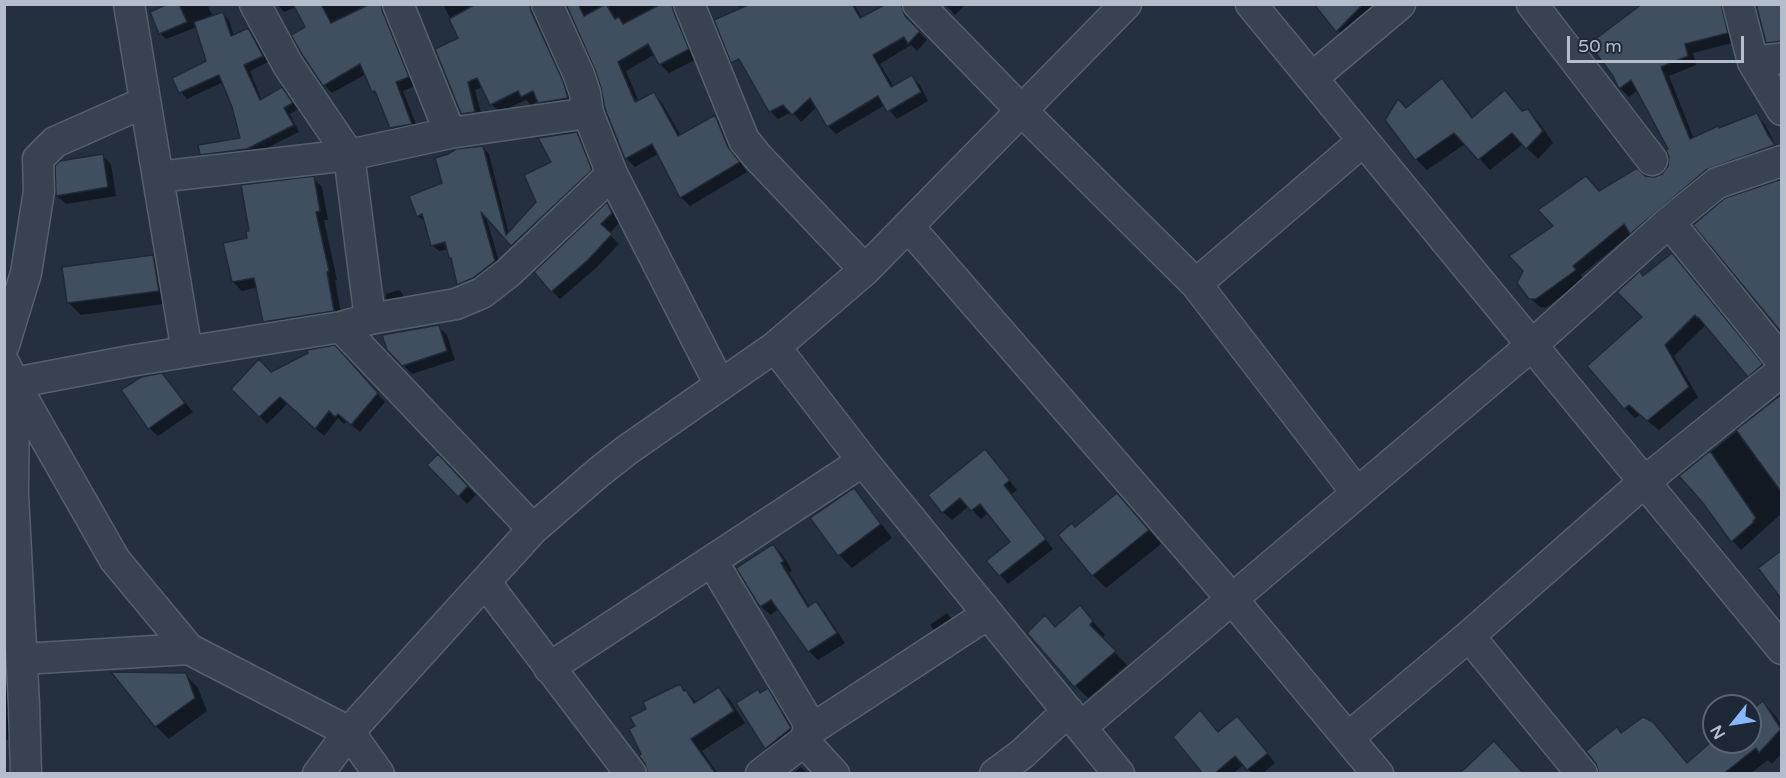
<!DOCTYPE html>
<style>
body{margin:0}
#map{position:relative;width:1786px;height:778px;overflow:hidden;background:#243040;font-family:"Varela Round",sans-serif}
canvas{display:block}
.frame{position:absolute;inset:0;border:6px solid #b5bdca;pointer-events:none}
.north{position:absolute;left:1702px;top:694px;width:60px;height:60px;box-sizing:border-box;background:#1d2735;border:2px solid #5a6371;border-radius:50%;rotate:240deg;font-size:16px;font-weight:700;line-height:24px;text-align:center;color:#b5bdca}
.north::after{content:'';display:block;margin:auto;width:21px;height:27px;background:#8ab7fa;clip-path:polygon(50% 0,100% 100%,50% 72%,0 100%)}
.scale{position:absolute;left:1567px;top:36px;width:177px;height:27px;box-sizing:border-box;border:3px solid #b5bdca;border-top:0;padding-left:8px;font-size:18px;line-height:21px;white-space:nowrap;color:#b5bdca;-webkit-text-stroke:4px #1d2735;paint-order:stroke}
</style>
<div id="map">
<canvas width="1786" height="778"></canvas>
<div class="frame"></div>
<div class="north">N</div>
<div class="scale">50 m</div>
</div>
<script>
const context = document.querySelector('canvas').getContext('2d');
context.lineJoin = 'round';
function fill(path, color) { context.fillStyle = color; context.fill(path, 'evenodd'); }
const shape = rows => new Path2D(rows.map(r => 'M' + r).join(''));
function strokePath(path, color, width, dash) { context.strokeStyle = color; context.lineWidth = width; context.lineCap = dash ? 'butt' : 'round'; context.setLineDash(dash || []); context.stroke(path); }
fill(shape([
 [167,4,207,4,213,17,223,14,229,20,234,36,248,30,254,36,268,62,250,71,262,101,282,89,298,109,290,114,299,132,253,155,207,160,201,154,242,139,234,107,223,82,187,99,181,92,174,78,208,62,197,27,166,39,160,33],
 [277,4,392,4,416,86,403,91,419,132,400,136,391,128,379,97,373,92,366,74,332,93,324,85,307,28,296,7,284,12],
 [443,4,539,4,576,107,548,111,539,101,531,105,526,100,500,112,491,104,483,87,475,90,483,120,471,122,462,113,460,38],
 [568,4,680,4,697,59,669,73,660,64,655,54,626,71,639,102,654,94,662,103,681,136,715,117,724,126,737,157,747,172,690,206,681,197,658,154,635,167,626,158,603,87],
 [738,4,854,4,862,18,890,4,910,4,909,18,913,26,927,40,917,51,911,45,880,64,894,87,912,77,920,85,928,101,897,119,885,105,836,134,828,126,817,107,801,122,792,112,778,119,770,111],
 [945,4,966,4,955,15],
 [1316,4,1396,4,1348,42],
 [1639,4,1732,4,1736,42,1693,53,1696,65,1669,76,1694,139,1756,115,1765,124,1776,146,1782,153,1640,241,1632,233,1581,275,1583,279,1546,308,1540,307,1530,298,1644,177,1654,179,1663,175,1670,167,1670,149,1638,90,1629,97,1620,88],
 [1782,4,1782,50,1776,51,1767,42],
 [1442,81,1453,91,1473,118,1505,92,1523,112,1528,111,1539,122,1553,143,1538,159,1523,144,1490,170,1465,144,1427,170,1416,159,1407,110],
 [576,134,583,140,597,176,518,252,485,214,501,268,465,290,459,284,454,261,450,257,448,249,439,251,432,245,425,222,418,216,444,184,483,147,489,154,509,234,538,202,553,163],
 [102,155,111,164,116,196,66,204,57,196],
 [313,178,322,187,328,220,324,220,337,280,335,280,342,319,273,330,264,321,258,287,242,291,233,282,249,239],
 [607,205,616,213,620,222,609,234,619,244,596,268,560,299,552,291],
 [1671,255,1682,265,1772,375,1759,386,1706,325,1674,356,1698,397,1659,430,1640,415,1635,418,1625,408,1644,317,1643,277],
 [153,257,166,270,171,303,81,315,68,302],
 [399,290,403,294,404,300,390,302,386,298,386,294],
 [438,326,447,335,455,360,412,374,388,350],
 [343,355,385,402,360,432,347,421,344,424,338,418,324,436,288,403,267,424,233,389,271,374],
 [170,384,193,412,158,436,149,428],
 [1782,395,1782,513,1741,550,1733,541,1681,476],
 [438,456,476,495,467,504,429,465],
 [993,460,1017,490,1011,495,1053,549,1008,584,988,561,1012,542,989,512,981,519,969,506,952,520,943,512],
 [853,490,866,503,892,538,852,568,839,555,812,519],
 [1130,508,1161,544,1106,588,1093,575,1060,535],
 [773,546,782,554,792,570,789,573,810,607,815,603,824,611,845,643,818,660,809,651,779,609,770,615,761,606,738,568],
 [1080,607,1105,635,1102,639,1127,665,1088,698,1075,685,1045,617,1056,628],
 [947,613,954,622,937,633,930,625],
 [185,674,198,688,207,711,169,739,156,726],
 [4,681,18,703,19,731,4,742],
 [680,685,697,703,718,688,730,700,745,723,702,751,718,774,649,774,637,727,648,710],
 [768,690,776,698,799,738,775,757,766,748,738,704],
 [1763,703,1775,715,1782,726,1782,753,1772,764,1768,760,1750,774,1629,774,1622,734,1652,723,1688,764,1714,741,1750,742,1750,712],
 [1208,720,1219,733,1246,727,1275,763,1262,774,1252,774,1244,764,1233,774,1204,774],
 [801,767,808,774,792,774]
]), '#0007');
const building = shape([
 [168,4,179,4,187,22,159,34,150,12,168,4],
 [293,4,321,4,331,23,370,4,381,4,382,10,409,77,396,82,412,124,390,128,375,91,372,92,360,64,323,86,303,56,291,35,305,27,293,4],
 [476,4,530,4,531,11,563,81,568,98,538,103,533,91,521,97,518,91,490,105,477,78,468,82,475,112,461,114,435,49,458,38,449,19,476,4],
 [566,4,578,4,584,16,606,4,615,19,619,17,623,24,661,4,672,4,673,10,689,49,659,65,648,44,618,62,635,102,654,92,678,136,715,115,728,147,740,162,680,198,652,144,625,159,605,109,601,88,595,70,566,4],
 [750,4,852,4,860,18,886,4,901,4,905,16,920,31,908,44,904,37,873,55,891,87,912,75,921,92,887,112,878,96,827,127,810,98,792,115,783,105,769,112,739,59,731,63,714,20,750,4],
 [1314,4,1363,4,1336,32,1314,4],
 [1642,4,1721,4,1728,33,1685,44,1688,56,1661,67,1690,139,1718,126,1719,128,1757,113,1768,135,1775,145,1706,170,1630,234,1624,224,1573,266,1576,270,1536,299,1529,299,1517,283,1523,271,1509,256,1553,226,1538,210,1586,176,1599,191,1637,168,1645,176,1654,177,1662,174,1668,166,1669,157,1666,150,1668,149,1631,80,1619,89,1613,76,1589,44,1642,4],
 [1756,4,1782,4,1782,41,1766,43,1756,4],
 [223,12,231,36,248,28,263,56,244,65,260,100,282,87,293,103,284,108,294,125,247,149,200,155,198,145,240,138,232,107,219,75,179,93,172,78,206,61,194,22,223,12],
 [1442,78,1472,118,1505,90,1522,111,1528,109,1543,131,1526,149,1512,133,1478,160,1454,133,1415,160,1385,120,1398,99,1406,108,1442,78],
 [577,132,592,170,511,246,481,212,495,261,473,278,457,285,451,258,449,258,445,242,431,246,422,214,417,217,409,196,442,183,435,158,448,154,456,149,483,146,506,235,536,202,524,175,551,162,538,138,577,132],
 [103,154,108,187,56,196,55,166,60,161,103,154],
 [314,176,320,211,316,212,329,271,327,272,334,311,263,322,254,278,232,282,223,243,247,238,246,231,249,231,241,185,314,176],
 [1782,179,1782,333,1693,225,1725,198,1782,179],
 [607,202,612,213,601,224,612,234,588,260,551,292,534,272,607,202],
 [1672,253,1763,364,1748,377,1698,317,1697,318,1695,315,1665,345,1689,387,1647,421,1629,405,1624,409,1587,366,1642,317,1617,292,1640,271,1643,276,1672,253],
 [153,255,159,291,67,303,62,267,153,255],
 [439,325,447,351,402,366,387,350,382,335,439,325],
 [335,345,378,393,351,425,338,414,335,417,329,411,315,429,280,397,259,417,231,389,259,359,271,372,308,353,307,350,335,345],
 [162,373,185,403,148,429,121,390,141,377,162,373],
 [1782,394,1782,493,1736,430,1782,394],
 [985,449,1010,480,1004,485,1046,539,999,576,986,561,1010,542,980,504,971,511,960,498,942,513,928,495,985,449],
 [1710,451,1756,518,1753,521,1754,522,1731,542,1703,503,1679,476,1710,451],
 [438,454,468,486,458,497,427,465,438,454],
 [854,488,881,524,838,556,810,518,854,488],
 [1117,493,1149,530,1092,576,1058,535,1072,523,1075,527,1117,493],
 [773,544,784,561,781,563,808,607,816,601,837,633,808,652,771,600,760,607,736,568,773,544],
 [1782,550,1782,600,1758,568,1782,550],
 [1080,605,1093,621,1090,625,1116,651,1074,687,1027,633,1045,615,1055,627,1080,605],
 [111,672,186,673,195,698,155,727,111,672],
 [680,684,684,691,686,690,694,703,719,687,734,711,691,739,716,774,648,774,645,764,639,756,641,754,629,729,635,726,630,717,646,709,643,702,680,684],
 [768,688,791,728,765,749,736,703,758,689,760,693,768,688],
 [1763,701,1781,729,1759,753,1756,748,1723,774,1599,774,1596,764,1586,751,1617,727,1621,733,1643,717,1653,722,1687,763,1711,742,1753,742,1750,738,1750,711,1763,701],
 [1200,710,1218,732,1237,716,1268,753,1247,770,1235,756,1214,774,1203,774,1173,737,1200,710],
 [1494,741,1524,774,1459,774,1494,741]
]);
fill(building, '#404f5f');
strokePath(building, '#1f2937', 1.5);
const minor = shape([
 [129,4,187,352],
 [255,4,288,65,349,155,370,319],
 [398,4,450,133],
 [547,4,579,75,585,93,588,113,612,174,720,385],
 [689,4,744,140,757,156,865,270],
 [918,4,1021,110,1196,284,1357,493],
 [1251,4,1782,649],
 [1532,4,1652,160],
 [1738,4,1753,62,1782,110],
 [1753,62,1782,58],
 [1312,78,1400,4],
 [158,177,349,155,450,133,588,113],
 [1669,222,1782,361],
 [908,226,1232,599,1378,774],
 [1196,284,1363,141],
 [341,327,533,529],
 [4,345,26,273,39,191,38,159,55,142,145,102],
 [775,347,863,461,1119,774],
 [4,363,14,383,13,494,24,705,26,774],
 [712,561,807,720,809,731,804,741,761,774],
 [485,582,631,774],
 [1469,636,1582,774],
 [22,659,189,649],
 [549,668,863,461],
 [1081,727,1532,345,1669,222,1717,183,1782,161],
 [809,731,988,614],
 [1349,737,1469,636,1644,482,1782,371],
 [804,741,834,774],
 [318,774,349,732,533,529,599,472,627,450,775,347,865,270,1126,4],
 [379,774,349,732,189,649,115,560,14,383,130,361,341,327,370,319,456,304,482,293,508,273,612,174],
 [995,774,1022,754,1068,711]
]);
strokePath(minor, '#56606d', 33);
strokePath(minor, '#394250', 30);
</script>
